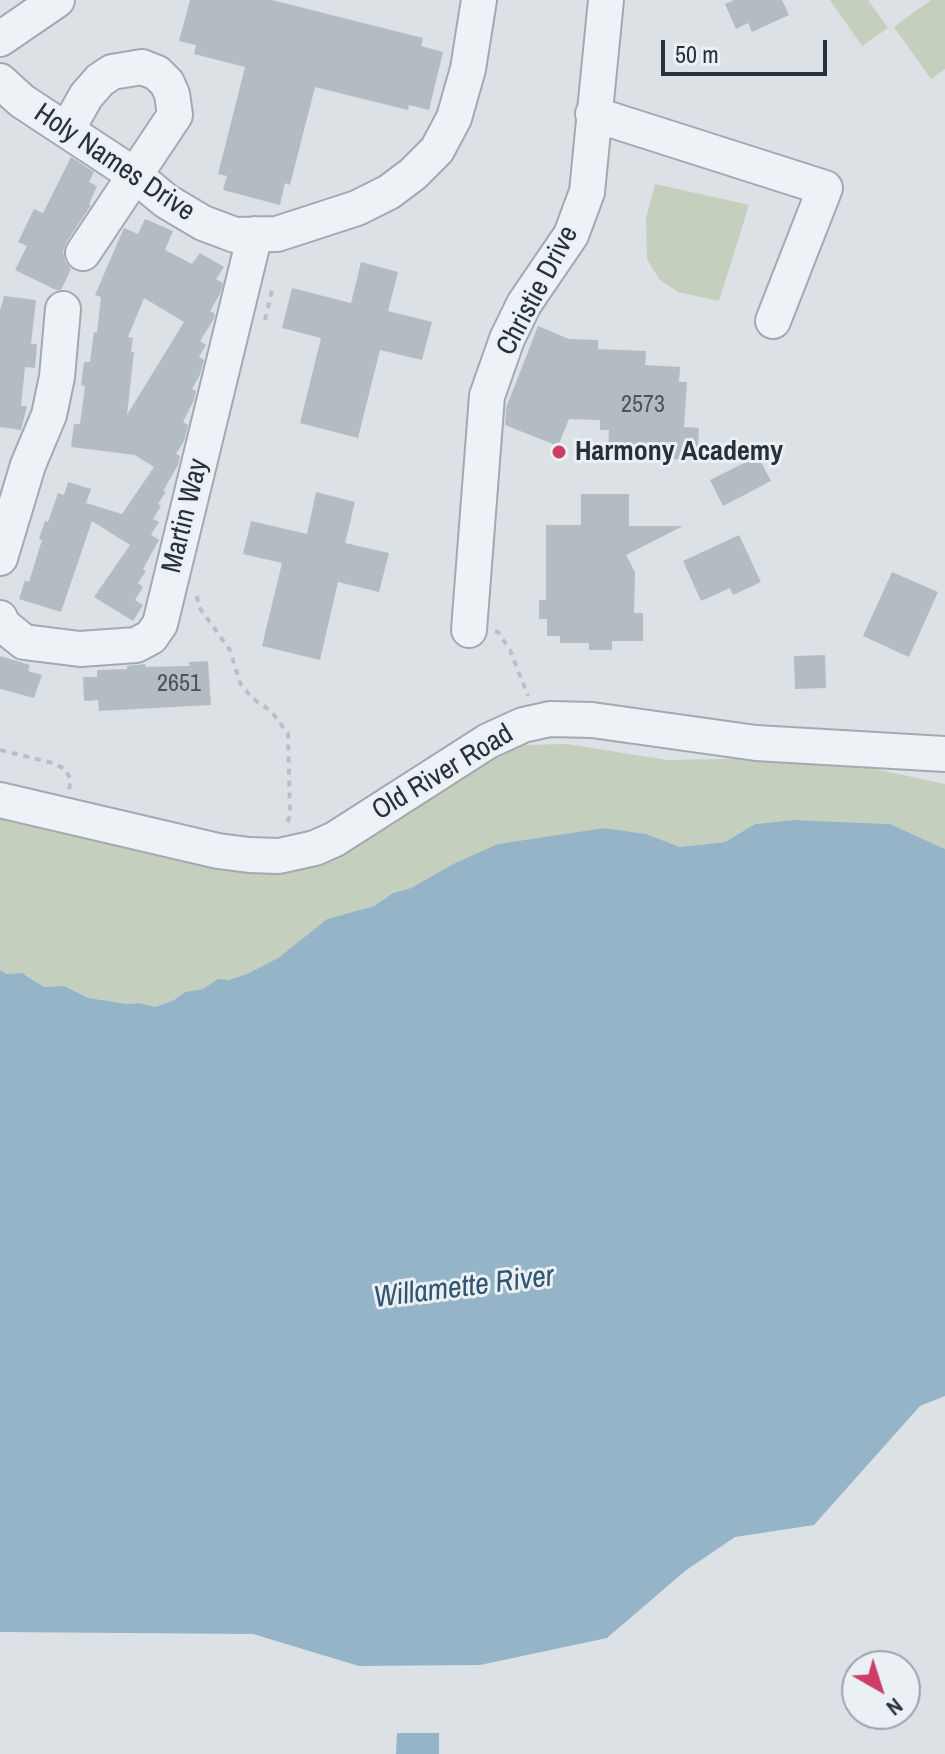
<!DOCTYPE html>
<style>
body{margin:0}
#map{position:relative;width:945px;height:1754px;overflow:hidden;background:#dce1e6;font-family:"Archivo Narrow",sans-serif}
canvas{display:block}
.north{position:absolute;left:841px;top:1650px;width:80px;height:80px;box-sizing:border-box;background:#ebf0f4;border:2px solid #9ca4aa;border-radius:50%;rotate:141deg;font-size:22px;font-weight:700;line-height:32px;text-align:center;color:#26313c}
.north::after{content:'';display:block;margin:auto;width:28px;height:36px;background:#cd3e67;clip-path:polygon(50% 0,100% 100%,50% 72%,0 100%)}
.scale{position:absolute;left:661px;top:40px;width:166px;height:36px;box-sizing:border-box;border:4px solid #26313c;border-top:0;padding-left:10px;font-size:24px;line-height:28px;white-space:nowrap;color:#26313c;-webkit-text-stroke:6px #ebf0f4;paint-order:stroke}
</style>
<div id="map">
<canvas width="945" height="1754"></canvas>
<div class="north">N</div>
<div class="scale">50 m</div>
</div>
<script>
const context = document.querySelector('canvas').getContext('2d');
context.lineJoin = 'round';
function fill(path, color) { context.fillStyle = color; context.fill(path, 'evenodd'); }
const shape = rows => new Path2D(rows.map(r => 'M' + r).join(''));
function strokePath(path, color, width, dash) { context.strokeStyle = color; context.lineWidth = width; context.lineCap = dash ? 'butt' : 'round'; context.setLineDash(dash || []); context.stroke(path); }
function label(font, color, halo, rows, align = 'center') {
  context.font = font + ' "Archivo Narrow",sans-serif'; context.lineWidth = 6; context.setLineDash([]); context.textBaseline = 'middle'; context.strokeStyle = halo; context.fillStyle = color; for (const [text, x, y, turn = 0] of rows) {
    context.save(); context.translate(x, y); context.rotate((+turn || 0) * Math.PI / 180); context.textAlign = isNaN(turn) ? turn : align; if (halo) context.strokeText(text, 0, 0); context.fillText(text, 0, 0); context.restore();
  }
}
fill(shape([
 [830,0,868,0,888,28,862,46],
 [931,0,945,0,945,69,931,79,894,27],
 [655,184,749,205,719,301,678,292,659,279,647,259,646,218],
 [567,744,667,760,772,758,865,767,945,784,945,849,890,824,794,820,755,824,725,842,680,847,646,834,605,828,531,841,474,856,453,864,411,888,393,893,374,906,327,919,278,958,247,974,228,980,218,980,203,989,185,992,174,1000,155,1007,139,1003,127,1004,89,998,64,986,44,987,26,975,7,974,0,970,0,807,253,867,524,745]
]), '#c4d0bd');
fill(shape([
 [794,820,890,824,945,849,945,1396,920,1406,814,1525,735,1537,685,1571,607,1638,480,1665,359,1666,253,1634,0,1632,0,970,7,974,22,973,44,987,64,986,89,998,127,1004,139,1003,155,1007,174,1000,185,992,203,989,218,979,228,980,247,974,278,958,327,919,374,906,393,893,411,888,453,864,498,844,605,828,646,834,680,847,725,842,755,824],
 [397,1733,439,1733,439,1754,396,1754]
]), '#96b4c7');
fill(shape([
 [190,0,272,0,423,38,421,46,443,52,429,110,409,105,408,110,315,87,290,185,285,183,280,205,223,190,227,176,218,174,245,67,194,54,196,45,179,41],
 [734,0,782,0,789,15,752,32,748,23,736,29,725,4],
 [71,157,94,172,89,182,97,186,89,204,91,205,66,243,63,252,65,261,71,269,61,290,56,290,15,270,27,246,18,242,34,209,43,213],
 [145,219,173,231,165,250,192,264,200,253,224,267,216,279,223,283,220,294,210,311,215,314,214,319,200,341,206,345,199,357,204,360,200,375,192,389,196,391,194,400,183,422,188,425,184,441,176,454,180,456,178,465,163,491,166,492,158,504,161,506,153,519,159,522,151,535,159,540,143,569,146,571,138,583,143,587,135,600,143,605,133,621,94,597,130,545,92,521,61,612,19,599,25,580,29,582,42,540,39,539,45,521,48,522,58,493,64,495,68,482,91,489,86,503,122,514,154,467,135,455,71,447,74,424,80,424,85,386,81,385,84,362,90,362,94,332,97,333,101,297,95,295,123,230,124,228,138,234],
 [144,298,184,322,127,415,134,352,131,352,133,338,128,337],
 [361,262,398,272,388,311,432,322,422,360,380,350,358,438,300,423,321,338,282,328,292,288,351,303],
 [4,296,36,300,31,344,37,344,35,368,25,367,21,406,27,406,21,430,0,427,0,311],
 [538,326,569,339,598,340,598,349,646,351,645,365,680,367,679,382,687,382,684,427,699,428,697,460,608,456,609,430,600,430,600,420,569,419,558,446,505,425,506,408],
 [758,456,771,481,723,506,710,480],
 [316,492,355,502,345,543,389,553,379,592,338,582,320,660,262,646,282,563,243,554,251,521,307,534],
 [581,494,629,494,629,526,683,526,626,555,635,572,634,613,643,613,643,641,612,641,612,650,589,650,589,643,560,643,560,636,547,636,547,619,539,619,539,600,546,600,546,525,581,525],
 [739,535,761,582,733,595,730,588,701,601,683,561],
 [892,572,938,592,909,657,863,636],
 [825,655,826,688,795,689,794,656],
 [0,656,30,665,28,671,42,675,34,698,0,689],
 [208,661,211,705,99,711,98,700,84,701,83,677,97,677,97,670,127,669,127,666,145,664,146,667,190,666,189,662]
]), '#b3bbc3');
const minor = shape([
 [0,39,57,0],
 [0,81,22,101,136,176,166,201,203,223,235,235,277,234,357,208,389,192,413,174,437,150,454,118,468,69,479,0],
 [593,114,825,188,773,321],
 [67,130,86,96,100,80,112,72,142,67,157,73,167,83,172,94,175,115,83,253],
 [0,558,28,465,49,415,57,377,63,309],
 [0,618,3,625,24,642,80,649,136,645,151,637,160,624,255,234],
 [469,630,487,396,507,339,524,304,571,235,587,192,606,0],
 [0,800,218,851,249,855,279,856,315,848,335,839,488,741,523,725,550,719,592,720,756,743,945,754]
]);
strokePath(minor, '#a2a9b0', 38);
strokePath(shape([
 [265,320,273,286],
 [197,596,199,607,230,650,240,683,252,698,271,711,288,734,290,815,286,827],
 [495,631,498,632,510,650,528,696],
 [0,750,53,763,65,769,71,780,69,789]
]), '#babfc5', 4, [6, 6]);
strokePath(minor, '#eef1f5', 34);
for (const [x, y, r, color] of [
 [559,452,8,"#cd3e67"]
]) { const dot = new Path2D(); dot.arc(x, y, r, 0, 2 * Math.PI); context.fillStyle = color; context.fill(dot); strokePath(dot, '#ebf0f4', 3); }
label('24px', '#49545e', null, [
 ["2573",643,406],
 ["2651",179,685]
]);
label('28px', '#26313c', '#ebf0f4', [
 ["Holy Names Drive",114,163,34],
 ["Christie Drive",538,291,-62],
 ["Martin Way",186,516,-76],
 ["Old River Road",443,773,-31]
]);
label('bold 28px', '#26313c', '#ebf0f4', [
 ["Harmony Academy",575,452]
], 'left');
label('italic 30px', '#305570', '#ebf0f4', [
 ["Willamette River",464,1288,-7]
]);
</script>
